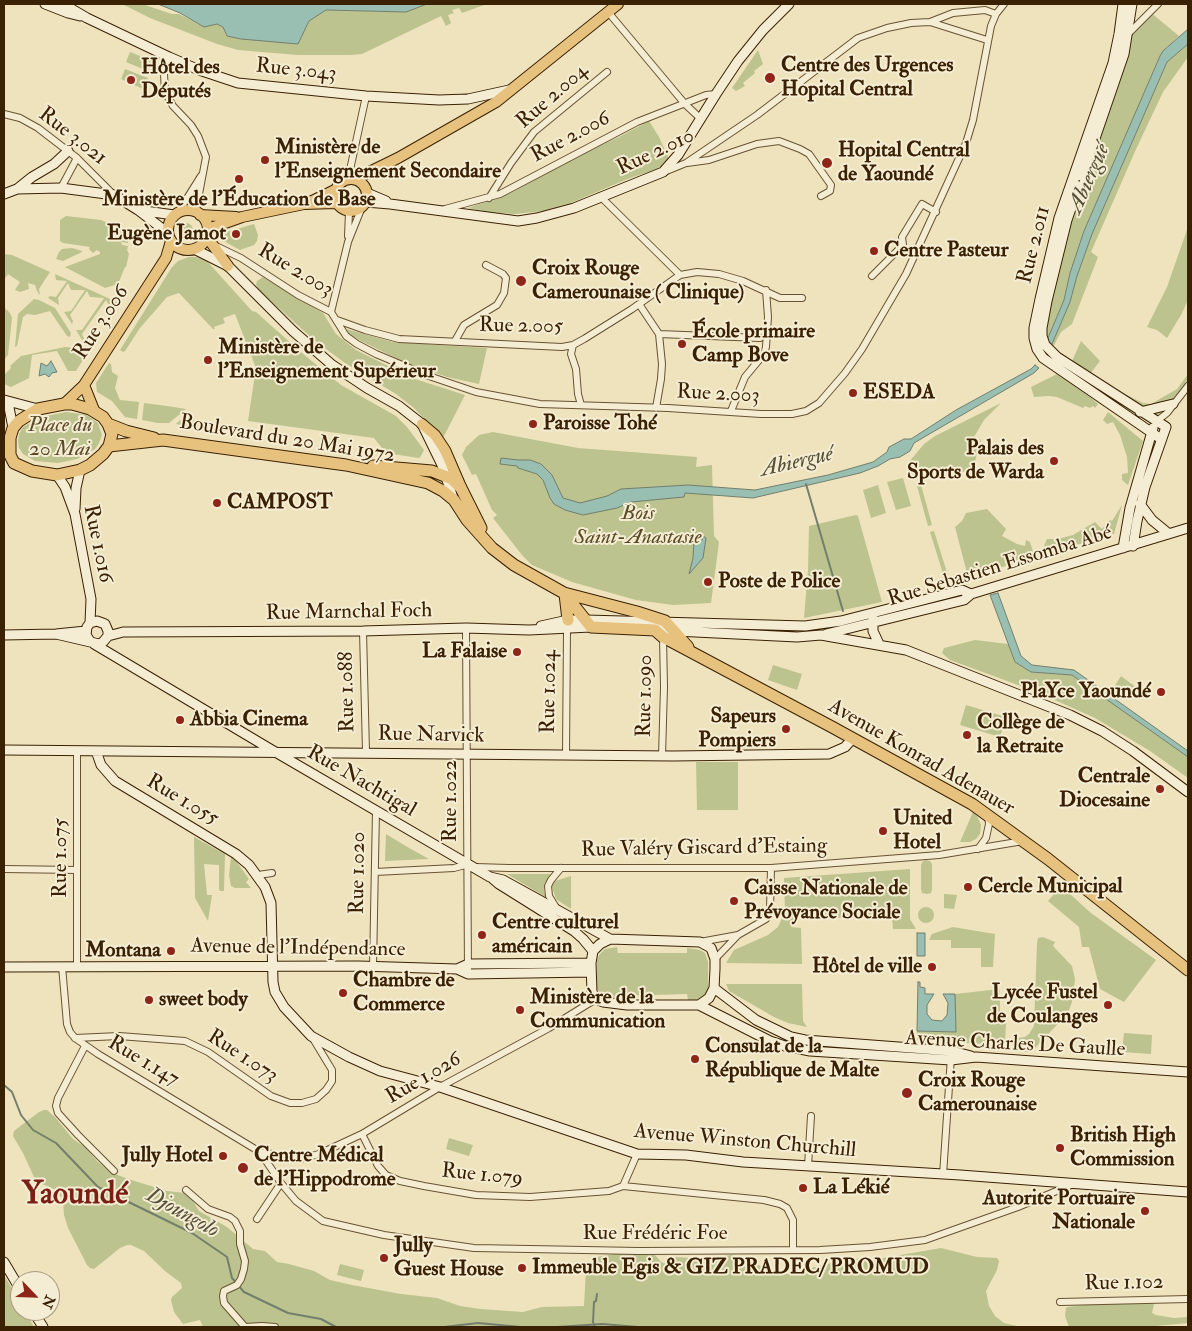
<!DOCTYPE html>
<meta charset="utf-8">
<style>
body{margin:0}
#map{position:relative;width:1192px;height:1331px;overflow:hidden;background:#eee3bd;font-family:"IM FELL Double Pica",serif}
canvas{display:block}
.frame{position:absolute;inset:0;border:5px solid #3b2103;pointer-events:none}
.north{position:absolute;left:10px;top:1271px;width:50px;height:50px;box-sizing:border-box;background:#f4edd4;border:1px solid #aa9b80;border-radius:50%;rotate:114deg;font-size:14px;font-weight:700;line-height:20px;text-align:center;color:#3b2103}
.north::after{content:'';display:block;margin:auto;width:18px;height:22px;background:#8f2418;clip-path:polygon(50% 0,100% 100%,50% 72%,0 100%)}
</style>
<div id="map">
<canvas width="1192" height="1331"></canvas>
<div class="frame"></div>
<div class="north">N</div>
</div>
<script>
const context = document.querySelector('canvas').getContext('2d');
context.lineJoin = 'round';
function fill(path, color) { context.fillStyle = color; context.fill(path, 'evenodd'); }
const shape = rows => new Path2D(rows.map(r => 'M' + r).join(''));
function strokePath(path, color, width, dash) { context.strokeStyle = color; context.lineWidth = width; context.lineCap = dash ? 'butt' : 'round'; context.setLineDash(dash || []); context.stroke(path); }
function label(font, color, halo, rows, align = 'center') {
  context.font = font + ' "IM FELL Double Pica",serif'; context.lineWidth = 4; context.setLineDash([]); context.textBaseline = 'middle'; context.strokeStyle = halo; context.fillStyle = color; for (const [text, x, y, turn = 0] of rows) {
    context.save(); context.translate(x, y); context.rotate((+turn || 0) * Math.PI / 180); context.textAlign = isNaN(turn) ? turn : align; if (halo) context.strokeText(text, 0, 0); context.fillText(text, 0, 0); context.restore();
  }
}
fill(shape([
 [122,4,142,4,172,14,179,14,204,27,217,24,223,27,226,35,241,39,305,30,309,21,326,10,406,12,427,4,487,4,462,13,459,8,452,10,454,13,448,15,451,23,446,26,441,16,362,54,350,55,298,55,238,50,217,44,150,18],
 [1150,12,1179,36,1163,51,1160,56,1084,231,1070,273,1064,300,1045,345,1047,301,1128,34],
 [1188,44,1188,57,1163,92,1137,147,1091,252,1098,257,1072,324,1061,332,1052,349,1068,361,1072,361,1081,341,1100,361,1090,374,1105,384,1143,403,1151,404,1177,389,1188,374,1188,386,1157,421,1049,351,1070,302,1077,276,1092,234,1167,62],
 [758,50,763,64,754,71,755,73,743,83,745,86,736,91,732,88],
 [130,52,153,61,148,71,126,62],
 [125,69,148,78,143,89,121,79],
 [649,121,659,137,669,159,657,169,630,178,568,204,544,211,514,214,488,212,468,208,513,192,574,157,619,137],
 [66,216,101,220,128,232,128,243,121,242,122,245,128,246,127,250,129,254,126,267,125,267,118,284,105,288,65,267,100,254,100,252,97,250,93,253,89,249,90,247,63,243,60,241,60,220],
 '179 230a7 7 0 1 1 14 0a7 7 0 1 1-14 0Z',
 [254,224,258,235,257,241,254,245,240,250,224,241,223,236,227,232],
 [1188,227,1188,300,1181,315,1167,338,1157,330,1147,327,1167,287],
 [72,248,82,251,82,252,63,261,56,259,59,252,62,249],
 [4,254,12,255,50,272,39,289,40,295,37,291,35,285,28,283,29,289,20,292,15,290,20,282,8,274,4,280],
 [189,257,197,257,206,260,252,311,256,312,302,353,341,385,396,416,407,427,424,450,421,456,419,458,386,453,374,438,248,421,256,368,235,314,223,318,225,323,214,327,215,329,213,329,179,293,167,297,140,328,125,351,123,352,120,350,172,267,178,261],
 [55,274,119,303,108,304,106,300,82,334,84,339,82,340,76,330,82,330,104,298,90,297,87,291,70,315,73,321,72,324,64,312,71,311,85,290,71,290,68,283,58,298,59,305,48,298,50,296,56,297,67,281,56,280],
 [263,277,323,313,336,334,356,350,412,378,465,395,443,438,414,408,396,394,345,363,314,340,259,290,256,285,257,281],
 [34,299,39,300,55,308,71,333,70,337,67,336,50,311,35,315,27,314,23,317,17,346,15,347,18,314],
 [4,307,10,313,12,318,8,355,4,360],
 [346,329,393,342,487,348,479,384,447,377,402,361,359,340,349,334],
 [65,347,77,348,88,352,76,371,68,371,57,351,32,355,29,378,11,387,4,384,4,375,11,368,10,366,21,356],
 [109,363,111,364,112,372,118,376,115,388,119,398,120,400,139,402,137,419,125,417,112,401,97,392,96,383],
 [1057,374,1090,397,1098,404,1095,408,1093,406,1090,408,1085,406,1083,408,1057,397,1049,396,1034,397,1031,387],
 [144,403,167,406,186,409,169,423,158,423,142,420],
 [1001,403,984,420,974,437,981,440,976,457,974,469,955,474,939,468,918,475,918,479,915,480,909,462,924,444,935,436],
 [66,412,87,415,98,423,102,435,99,443,95,449,77,459,58,463,35,461,23,454,19,448,18,441,19,434,23,427,41,417],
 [190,412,198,428,176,424,177,423],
 [1108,412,1143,441,1128,485,1122,480,1122,474,1128,473,1127,457,1120,435,1113,422,1107,424,1103,420],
 [493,432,578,448,697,457,696,467,712,465,714,536,719,542,711,603,673,605,636,600,572,582,532,565,522,555,493,518,497,515,492,510,476,474,472,475,462,455,466,447,479,435],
 [903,478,911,506,896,510,887,482],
 [878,485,886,513,871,518,863,490],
 [921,485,932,525,928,526,917,486],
 [1122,505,1114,534,1046,554,1044,546,1047,539,1058,539,1073,535,1095,522,1102,529,1110,520,1112,521],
 [987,509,1006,529,1002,536,1017,544,1025,546,1026,540,1030,542,1034,555,1026,557,1027,561,976,573,975,570,967,573,955,527,962,521,966,513],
 [856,515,858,516,882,602,804,618,808,570,809,526],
 [934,531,949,579,945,580,930,532],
 [975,640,1008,644,1015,662,1031,672,1072,675,1188,757,1188,778,1150,751,1095,718,1037,692,950,660,942,653,944,648],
 [773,665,802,674,797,690,768,680],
 [1121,676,1137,688,1131,698,1114,687],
 [966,705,1006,717,1000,737,960,725],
 [696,762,738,762,738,810,697,810],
 [973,812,977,816,981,825,980,834,976,839,970,842,960,842],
 [386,834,409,848,429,859,385,861],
 [194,837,225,854,224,891,220,891,219,889,219,865,204,864,207,895,212,895,208,921,195,898],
 [231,857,236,861,249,879,246,882,251,888,235,888,231,886,229,875],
 [926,860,930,861,932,864,932,889,931,893,927,894,922,893,921,889,921,865,923,861],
 [910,869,910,919,916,929,893,929,892,918,797,918,791,927,801,928,802,964,726,963,734,950,768,935,778,927,785,911,784,878],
 [507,874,551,874,544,884,544,892,547,898],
 [571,876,571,909,556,899,552,887,555,881],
 [1061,886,1091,913,1156,960,1124,1002,1100,989,1089,947,1082,947,1079,927,1048,901],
 [944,894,957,895,954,909,944,908],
 '918 915a8 8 0 1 1 16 0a8 8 0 1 1-16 0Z',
 [953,927,995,934,993,967,981,967,981,948,951,948,951,940,929,940,932,934],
 [1043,937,1055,942,1053,946,1072,966,1075,979,1072,1002,1068,1013,1034,1049,1029,1052,1017,1051,1016,1043,1013,1043,1018,1038,1025,1037,1029,1034,1034,1026,1037,943,1038,938],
 [617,947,618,953,687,953,687,948,700,950,705,953,708,962,708,989,705,995,696,1000,688,1000,687,994,619,996,618,1000,610,1000,604,997,597,989,597,960,599,955,605,949],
 [726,984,802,984,803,1021,807,1027,788,1023,774,1017,729,991],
 [1000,989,1000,1020,1006,1024,1005,1042,1003,1045,917,1040,917,1031,955,1032,955,994],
 [1124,1033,1152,1035,1151,1054,1122,1052],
 [44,1110,47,1110,55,1117,73,1139,85,1147,97,1161,110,1172,128,1179,167,1191,185,1193,191,1198,199,1211,227,1227,253,1249,265,1251,277,1262,289,1264,314,1271,330,1280,352,1285,401,1294,437,1298,460,1306,480,1309,523,1312,542,1307,584,1306,586,1269,590,1263,597,1257,615,1254,652,1254,655,1255,661,1262,666,1264,669,1263,671,1259,676,1257,705,1259,731,1255,743,1258,769,1270,788,1274,846,1259,883,1258,941,1248,977,1257,997,1258,999,1261,997,1270,986,1291,989,1306,995,1316,1004,1323,1017,1326,1051,1327,228,1327,227,1326,225,1327,203,1327,200,1320,183,1324,174,1312,171,1300,172,1297,182,1288,181,1283,165,1271,144,1251,131,1245,127,1245,120,1248,94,1269,90,1268,87,1265,68,1228,64,1215,63,1200,56,1190,40,1183,34,1177,23,1153,13,1136,14,1131,39,1112],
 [449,1138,473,1145,469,1156,446,1149],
 [340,1264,364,1270,361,1281,337,1275],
 [4,1275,20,1302,20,1311,25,1311,34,1327,4,1327],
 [1152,1302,1154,1304,1152,1313,1156,1315,1174,1318,1188,1317,1188,1323,1145,1327,1069,1327,1065,1316,1066,1308,1068,1307,1092,1304]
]), '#bcc38e');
const water = shape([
 [158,4,427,4,406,12,326,10,309,21,298,44,241,39,227,36,223,27,217,24,204,27,180,13,158,4],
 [1188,29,1188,44,1167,62,1092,234,1077,276,1070,302,1049,351,1045,345,1064,300,1070,273,1084,231,1160,56,1163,51,1188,29],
 [51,361,57,372,52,373,49,377,45,374,39,376,41,363,47,366,51,361],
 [1035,365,1039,368,1034,373,914,443,910,451,900,457,890,459,878,466,860,473,753,498,685,493,684,497,631,502,617,508,583,515,565,510,554,504,550,498,543,480,537,474,518,468,517,466,500,464,501,458,518,460,530,460,541,464,552,475,563,498,580,503,607,496,621,489,688,485,755,490,828,475,873,462,887,452,889,447,904,439,911,439,956,410,1031,369,1035,365],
 [701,535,700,540,702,540,703,536,706,538,703,558,689,574,693,558,694,541,696,538,701,535],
 [998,593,1021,656,1032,665,1074,670,1188,751,1188,757,1072,675,1031,672,1015,662,990,595,998,593],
 [917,933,925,933,925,956,917,956,917,933],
 [918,982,920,982,920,987,925,988,925,994,934,994,927,1005,927,1014,932,1020,942,1021,947,1015,948,1003,943,994,955,994,956,1032,917,1031,918,982]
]);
fill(water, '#99beb2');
strokePath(water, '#737f6c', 1);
strokePath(shape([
 [806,484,843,611],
 [4,1085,12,1092,21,1115,33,1130,56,1143,98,1187,192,1233,227,1257,232,1278,244,1292,288,1313,321,1319,336,1327],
 [444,1327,478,1323,521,1327],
 [557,1327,602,1324,638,1327],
 [595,1327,593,1322,594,1302,596,1301,597,1294]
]), '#737f6c', 2);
const street = shape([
 [608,12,685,104,701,119],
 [930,22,987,40],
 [1128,34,1158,4],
 [169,57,164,74,165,92,173,106,191,125,198,136,206,157,196,210],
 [4,114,20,118,38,128,77,158,114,195],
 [687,163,709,160,757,144,779,141,800,149,809,154,831,185,830,191,821,196],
 [664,172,686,163,757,115,858,38,887,28,911,23,930,22,953,13,985,10,996,14],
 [348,179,366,96],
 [61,188,77,158],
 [601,197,680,275],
 [489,198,511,163,534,132,607,72],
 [445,209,500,194,637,122,706,95,716,94],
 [179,211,201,176],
 [348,236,349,212],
 [214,245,241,258,298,295,331,312,346,336,357,344,376,354,426,375,476,392,540,404,668,408,761,414,792,414,806,411,819,403,845,373,862,349,906,274,966,143,973,120,991,26,996,14,1004,4],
 [872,276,903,245,902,237,922,204,936,212],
 [639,304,659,334,760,338],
 [331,312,348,242,362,207],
 [337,320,365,330,399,339,562,347,573,345,584,339,632,309,680,275,697,272,719,274,743,281,780,298,802,298],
 [455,341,464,325,497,305,504,293,506,278,503,274,486,265],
 [573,345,571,354,576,369,578,394,581,405],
 [656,408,661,379,662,364,659,334],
 [731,411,745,377,764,354,766,347,768,317,766,290],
 [1157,421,1167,413,1188,386],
 [466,628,468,974],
 [363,631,366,752],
 [77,751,77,966],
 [566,755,567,629],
 [662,756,664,687,663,637],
 [978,849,986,838,989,824,988,815],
 [475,867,509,868,771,868,939,855,1023,841],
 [4,869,77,870],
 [375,872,454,868,469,864],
 [258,875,272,873],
 [557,909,549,896,548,886,551,880,561,868],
 [700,942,738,935],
 [715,959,738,935,766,919,770,909,771,868],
 [62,966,67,1024,70,1032,75,1038,98,1054,260,1152,301,1159,319,1154,362,1134,440,1087,549,1028,596,999],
 [373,967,376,810],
 [75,1038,119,1036,185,1041,208,1052,271,1096,290,1103,302,1103,316,1099,326,1090,332,1081,332,1070,312,1037],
 [85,1046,58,1098,56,1106,58,1113,78,1135,114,1171],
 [362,1134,378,1166,386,1175,400,1181,424,1186,476,1195,530,1197,609,1191,623,1186,764,1200,780,1204,787,1208,793,1220,793,1249],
 [260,1152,281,1183,296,1201,323,1221,384,1235,474,1248,639,1251,820,1250,870,1247,925,1240,1018,1207,1071,1185],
 [808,1166,811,1116],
 [943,1175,951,1057],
 [623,1186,637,1154],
 [186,1190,208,1209,230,1217,235,1221,240,1231,240,1244,245,1261,244,1269,241,1279,237,1285,224,1291,223,1296,224,1303,245,1327],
 [257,1219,281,1183],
 [1060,1302,1188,1299],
 [245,1327,262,1326,275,1327]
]);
const secondary = shape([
 [45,4,68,13,80,16],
 [63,4,87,18,169,57,199,70,238,83,366,96,439,100,468,99,509,90],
 [1123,4,1119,34,1113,63,1059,218,1040,299,1034,328,1034,338,1037,349,1043,358,1161,439],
 [1132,4,1124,54,1067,220,1047,301,1042,328,1042,336,1045,345,1057,357,1166,427,1145,487,1137,521,1133,546],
 [17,189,32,177,54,164,68,151],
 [367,193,386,201],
 [4,194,17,189,61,188,114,195,138,210,168,233],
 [366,202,390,204,518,221,537,218,574,208,663,172,678,155,716,94,738,61,763,30,789,4],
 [138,210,174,215],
 [194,249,228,266,293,331,331,364,367,388,399,406,422,424,442,465,453,498],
 [4,400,38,409],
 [8,402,13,428],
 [1140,412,1173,404],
 [57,475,65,487,75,514,91,599,90,623],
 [1140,504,1152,520,1169,534],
 [75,509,76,488,80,470],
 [1123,548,1130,508,1153,428],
 [873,618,873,631,879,644],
 [541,626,568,620,586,620,805,626,841,621,962,590,971,594],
 [655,630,797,637,821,635,906,650,1070,715,1102,731,1133,751,1188,792],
 [56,634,99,644,103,642,108,636,108,631,105,624,97,621,90,623,87,627,86,635,90,641],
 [826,634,964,600,971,594,1188,528],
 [4,635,56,634,86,631],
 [108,636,123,632,363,631,466,628,529,630,591,627],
 [94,644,277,753,490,877,503,880,610,939],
 [4,750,673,756,829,754,845,747,853,738],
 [96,751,101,765,115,781,236,854,249,865,265,887,271,903,273,982,275,992,284,1007,311,1036,349,1057,380,1071,440,1087,637,1154,686,1155,743,1162,960,1175,1188,1192],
 [492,878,499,884,574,931,583,939,593,951],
 [610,939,700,942,711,948,715,959,715,969,714,988,709,998,699,1005,627,1005,603,1002,596,999,592,992,591,963,593,951,600,944,610,939],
 [4,967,359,966,457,969,468,974,591,972],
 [457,969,468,964,591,963],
 [714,988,756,1020,791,1037,805,1040,952,1051,971,1056],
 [699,1005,770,1041,785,1046,810,1051,951,1060,976,1057,1188,1072],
 [4,1262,20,1289],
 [33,1311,43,1327]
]);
const primary = shape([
 '335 195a16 16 0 1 1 32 0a16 16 0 1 1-32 0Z',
 [355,179,398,158,496,102,618,4],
 [310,202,335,190],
 '168 230a20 20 0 1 1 40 0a20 20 0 1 1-40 0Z',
 [200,215,236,217],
 [208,229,242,217,304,204,335,203],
 [207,237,228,266],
 [84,385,94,410],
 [64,404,84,385,166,258,171,241],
 [422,424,435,435,445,450,461,487]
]);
const highway = shape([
 [64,404,72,404,90,409,103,417,108,424,112,434,109,446,103,454,90,465,80,470,57,475,32,471,14,463,10,455,10,438,13,428,19,421,38,409,64,404],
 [108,424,126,431,154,438],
 [109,446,163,440,346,465,428,483,443,491,454,500,467,520,492,548,514,565,564,593,637,612,665,621,688,647],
 [373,466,432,471,452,479,461,488,481,528],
 [564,593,591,627,655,630,663,637,832,727,972,804,1048,859,1188,970],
 [565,594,568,620]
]);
strokePath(street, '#685232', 8);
strokePath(secondary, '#3b2103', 11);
strokePath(primary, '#3b2103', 12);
strokePath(highway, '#3b2103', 13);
strokePath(street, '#f4edd4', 6);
strokePath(secondary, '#f4edd4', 9);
strokePath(primary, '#e7c27e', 10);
strokePath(highway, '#e7c27e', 11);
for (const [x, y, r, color] of [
 [770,78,6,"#8f2418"],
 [131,80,5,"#8f2418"],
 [265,160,5,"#8f2418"],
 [827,163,6,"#8f2418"],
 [239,179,5,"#8f2418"],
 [236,234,5,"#8f2418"],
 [874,251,5,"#8f2418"],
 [521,281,6,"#8f2418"],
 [682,344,5,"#8f2418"],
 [208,360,5,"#8f2418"],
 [853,393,5,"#8f2418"],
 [533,424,5,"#8f2418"],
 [1054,461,5,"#8f2418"],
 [217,503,5,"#8f2418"],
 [708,582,5,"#8f2418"],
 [517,652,5,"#8f2418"],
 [1161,692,5,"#8f2418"],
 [180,720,5,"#8f2418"],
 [786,729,5,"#8f2418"],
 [967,735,5,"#8f2418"],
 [1160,789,5,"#8f2418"],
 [883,831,5,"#8f2418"],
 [968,887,5,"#8f2418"],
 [734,901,5,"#8f2418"],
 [482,935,5,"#8f2418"],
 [171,951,5,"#8f2418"],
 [932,967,5,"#8f2418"],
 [343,993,5,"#8f2418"],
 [149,1000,5,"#8f2418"],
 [1108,1005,5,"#8f2418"],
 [520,1010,5,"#8f2418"],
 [695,1059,5,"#8f2418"],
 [907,1093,6,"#8f2418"],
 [1060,1148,5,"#8f2418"],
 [223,1156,5,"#8f2418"],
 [243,1168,6,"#8f2418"],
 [803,1188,5,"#8f2418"],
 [1145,1211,5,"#8f2418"],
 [384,1258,5,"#8f2418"],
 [522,1268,5,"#8f2418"]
]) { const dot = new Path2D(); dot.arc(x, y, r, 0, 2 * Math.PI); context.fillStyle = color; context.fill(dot); strokePath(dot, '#f4edd4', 2); }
label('bold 21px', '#3b2103', '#f4edd4', [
 ["Centre des Urgences",781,66],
 ["Hopital Central",781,90],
 ["Hôtel des",141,68],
 ["Députés",141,92],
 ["Ministère de",275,148],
 ["l'Enseignement Secondaire",275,172],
 ["Hopital Central",838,151],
 ["de Yaoundé",838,175],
 ["Ministère de l'Éducation de Base",239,200,"center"],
 ["Eugène Jamot",226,234,"right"],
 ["Centre Pasteur",884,251],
 ["Croix Rouge",532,269],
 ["Camerounaise ( Clinique)",532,293],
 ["École primaire",692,332],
 ["Camp Bove",692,356],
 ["Ministère de",218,348],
 ["l'Enseignement Supérieur",218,372],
 ["ESEDA",863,393],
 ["Paroisse Tohé",543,424],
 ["Palais des",1044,449,"right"],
 ["Sports de Warda",1044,473,"right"],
 ["CAMPOST",227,503],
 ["Poste de Police",718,582],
 ["La Falaise",507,652,"right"],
 ["PlaYce Yaoundé",1151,692,"right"],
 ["Sapeurs",776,717,"right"],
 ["Pompiers",776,741,"right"],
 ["Abbia Cinema",190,720],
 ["Collège de",977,723],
 ["la Retraite",977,747],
 ["Centrale",1150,777,"right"],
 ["Diocesaine",1150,801,"right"],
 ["United",893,819],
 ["Hotel",893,843],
 ["Cercle Municipal",978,887],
 ["Caisse Nationale de",744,889],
 ["Prévoyance Sociale",744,913],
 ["Centre culturel",492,923],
 ["américain",492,947],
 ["Montana",161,951,"right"],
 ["Hôtel de ville",922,967,"right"],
 ["Chambre de",353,981],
 ["Commerce",353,1005],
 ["Lycée Fustel",1098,993,"right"],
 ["de Coulanges",1098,1017,"right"],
 ["Ministère de la",530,998],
 ["Communication",530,1022],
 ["sweet body",159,1000],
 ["Consulat de la",705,1047],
 ["République de Malte",705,1071],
 ["Croix Rouge",918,1081],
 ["Camerounaise",918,1105],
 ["British High",1070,1136],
 ["Commission",1070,1160],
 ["Jully Hotel",213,1156,"right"],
 ["Centre Médical",254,1156],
 ["de l'Hippodrome",254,1180],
 ["La Lékié",813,1188],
 ["Autorite Portuaire",1135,1199,"right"],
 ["Nationale",1135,1223,"right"],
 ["Jully",394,1246],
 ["Guest House",394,1270],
 ["Immeuble Egis & GIZ PRADEC/ PROMUD",532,1268]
], 'left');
label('21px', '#3b2103', '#f4edd4', [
 ["Rue 3.043",296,71,6],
 ["Rue 2.004",553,97,-41],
 ["Rue 3.021",72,137,38],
 ["Rue 2.006",571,138,-28],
 ["Rue 2.010",656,153,-25],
 ["Rue 2.011",1035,245,-76],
 ["Rue 2.003",295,271,31],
 ["Rue 3.006",102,323,-57],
 ["Rue 2.005",521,327,1],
 ["Rue 2.003",718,395,3],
 ["Boulevard du 20 Mai 1972",287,440,9],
 ["Rue 1.016",97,544,78],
 ["Rue Sebastien Essomba Abé",1000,567,-17],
 ["Rue Marnchal Foch",349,613,-1],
 ["Rue 1.088",348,692,-91],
 ["Rue 1.024",550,692,-89],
 ["Rue 1.090",646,696,-89],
 ["Rue Narvick",431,736,1],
 ["Avenue Konrad Adenauer",921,758,30],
 ["Rue Nachtigal",361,782,30],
 ["Rue 1.055",182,801,31],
 ["Rue 1.022",451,801,-90],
 ["Rue Valéry Giscard d'Estaing",704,849,-1],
 ["Rue 1.075",61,858,-90],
 ["Rue 1.020",359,873,-89],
 ["Avenue de l'Indépendance",298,949,1],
 ["Avenue Charles De Gaulle",1015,1045,3],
 ["Rue 1.073",242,1057,33],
 ["Rue 1.147",143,1062,31],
 ["Rue 1.026",424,1079,-30],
 ["Avenue Winston Churchill",745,1142,5],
 ["Rue 1.079",482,1176,6],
 ["Rue Frédéric Foe",655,1234],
 ["Rue 1.102",1124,1284,-1]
]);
label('italic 21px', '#5b4a26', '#f4edd4', [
 ["Place du",60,426],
 ["20 Mai",60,450],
 ["Bois",638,514],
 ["Saint-Anastasie",638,538]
]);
label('italic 22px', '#575038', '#f4edd4', [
 ["Abiergué",1090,179,-66],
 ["Abiergué",797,463,-13],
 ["Djoungolo",182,1214,29]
]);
label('bold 31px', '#7a1f14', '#f4edd4', [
 ["Yaoundé",75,1196]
]);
</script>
